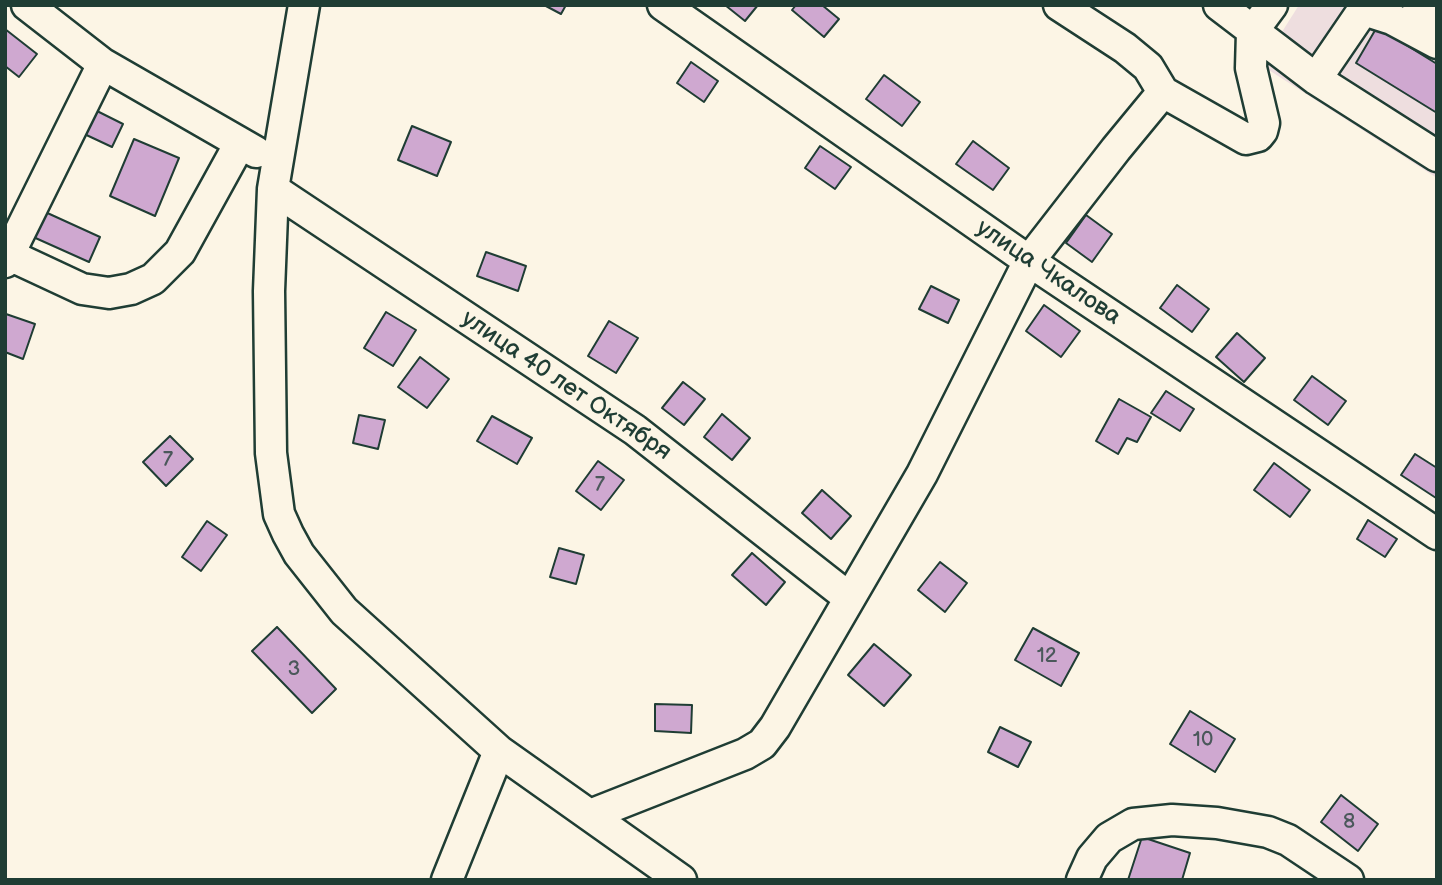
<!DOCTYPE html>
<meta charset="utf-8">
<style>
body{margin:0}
#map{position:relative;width:1442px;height:885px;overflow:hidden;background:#fcf5e5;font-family:"Balsamiq Sans",sans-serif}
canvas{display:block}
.frame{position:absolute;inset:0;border:7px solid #1f3d34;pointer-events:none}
</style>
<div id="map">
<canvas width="1442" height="885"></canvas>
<div class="frame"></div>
</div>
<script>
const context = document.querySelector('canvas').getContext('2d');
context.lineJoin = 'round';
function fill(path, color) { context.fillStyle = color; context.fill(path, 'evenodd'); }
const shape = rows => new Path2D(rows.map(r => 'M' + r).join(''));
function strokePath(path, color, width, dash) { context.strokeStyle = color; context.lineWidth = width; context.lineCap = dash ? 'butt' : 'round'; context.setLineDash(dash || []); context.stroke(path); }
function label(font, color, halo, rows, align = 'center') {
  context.font = font + ' "Balsamiq Sans",sans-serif'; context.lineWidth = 5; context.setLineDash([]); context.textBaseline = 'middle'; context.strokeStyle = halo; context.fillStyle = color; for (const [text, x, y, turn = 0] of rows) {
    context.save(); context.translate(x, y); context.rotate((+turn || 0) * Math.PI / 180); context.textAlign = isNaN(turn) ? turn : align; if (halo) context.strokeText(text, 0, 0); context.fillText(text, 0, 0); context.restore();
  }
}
fill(shape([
 [1299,5,1437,5,1437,178,1261,65]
]), '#eededf');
const building = shape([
 [544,5,566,5,561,14,544,5],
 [725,5,758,5,745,21,725,5],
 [796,5,822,5,839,19,824,37,792,10,796,5],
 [1377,27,1437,64,1437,113,1356,63,1377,27],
 [5,29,37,54,19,77,5,66,5,29],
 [691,62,718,81,704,102,677,83,691,62],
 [884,75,920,102,902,126,866,99,884,75],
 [91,108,123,124,112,147,80,132,91,108],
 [412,126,451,142,437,176,398,160,412,126],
 [134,139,179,158,155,216,110,196,134,139],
 [973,141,1009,168,993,190,956,164,973,141],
 [820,146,851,167,835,189,805,168,820,146],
 [43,211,100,237,89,262,31,236,43,211],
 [1086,215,1112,234,1092,262,1066,243,1086,215],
 [486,252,526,266,518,291,477,276,486,252],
 [1177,285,1209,309,1192,332,1160,308,1177,285],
 [931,286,959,300,948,323,919,309,931,286],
 [1044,305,1080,331,1061,357,1026,331,1044,305],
 [386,312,416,330,393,366,364,348,386,312],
 [6,314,35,324,23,359,5,352,6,314],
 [609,321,638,338,616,373,588,356,609,321],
 [1237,333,1265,358,1244,382,1216,357,1237,333],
 [420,357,449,379,427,408,398,387,420,357],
 [1312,376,1346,401,1328,425,1294,400,1312,376],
 [683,382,705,399,684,425,662,408,683,382],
 [1166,391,1194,409,1180,431,1151,413,1166,391],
 [1119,399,1151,417,1137,442,1127,438,1118,454,1096,441,1119,399],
 [722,414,750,438,732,460,704,437,722,414],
 [359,415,385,420,378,449,353,443,359,415],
 [492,416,532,438,517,464,477,441,492,416],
 [170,436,193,459,166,486,143,462,170,436],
 [1415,454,1437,468,1436,498,1401,475,1415,454],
 [598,461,624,480,601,510,576,491,598,461],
 [1274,463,1310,490,1290,517,1254,490,1274,463],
 [822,490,851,516,831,539,802,513,822,490],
 [1368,520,1397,539,1385,557,1357,539,1368,520],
 [207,521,227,535,201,571,182,557,207,521],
 [559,548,584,555,576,584,550,577,559,548],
 [752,553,785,582,766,605,732,575,752,553],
 [940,562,967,583,945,612,918,590,940,562],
 [277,627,336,689,312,713,252,651,277,627],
 [1033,628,1079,653,1061,686,1015,660,1033,628],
 [874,644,911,675,884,706,848,675,874,644],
 [655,704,692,705,691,733,655,731,655,704],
 [1190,711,1235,739,1215,772,1170,744,1190,711],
 [1000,727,1031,742,1018,767,988,752,1000,727],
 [1341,795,1378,824,1358,851,1321,822,1341,795],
 [1142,837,1190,853,1182,880,1128,880,1142,837]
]);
fill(building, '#cfa8d0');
strokePath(building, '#1f3d34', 2);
const minor = shape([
 [27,5,103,64,256,152],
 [304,5,273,189,269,291,271,453,279,514,288,534,299,554,344,611,499,751,681,880],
 [663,5,1029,261,1437,534],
 [1059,5,1125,48,1148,67,1163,92],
 [1219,5,1316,79,1437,156],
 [1418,5,1437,15],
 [1316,79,1359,16,1367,11,1392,19,1437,43],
 [273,189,635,430,848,597],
 [5,253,82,289,109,293,131,289,153,279,180,252,239,145],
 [5,262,103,64],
 [590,815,745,754,762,744,775,727,922,474,1029,261,1116,149,1163,92,1246,139,1258,136,1262,131,1264,123,1251,68,1252,32,1272,5],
 [447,880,499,751],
 [1082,880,1092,858,1109,838,1133,824,1172,820,1217,823,1268,832,1288,840,1348,880]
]);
strokePath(minor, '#1f3d34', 35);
strokePath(minor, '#fcf5e5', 30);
label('21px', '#4b585b', null, [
 ["7",168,461],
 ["7",600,486],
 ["12",1047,657],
 ["3",294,670],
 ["10",1203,741],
 ["8",1349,823]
]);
label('24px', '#1f3d34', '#fcf5e5', [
 ["улица Чкалова",1048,273,34],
 ["улица 40 лет Октября",566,386,34]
]);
</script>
